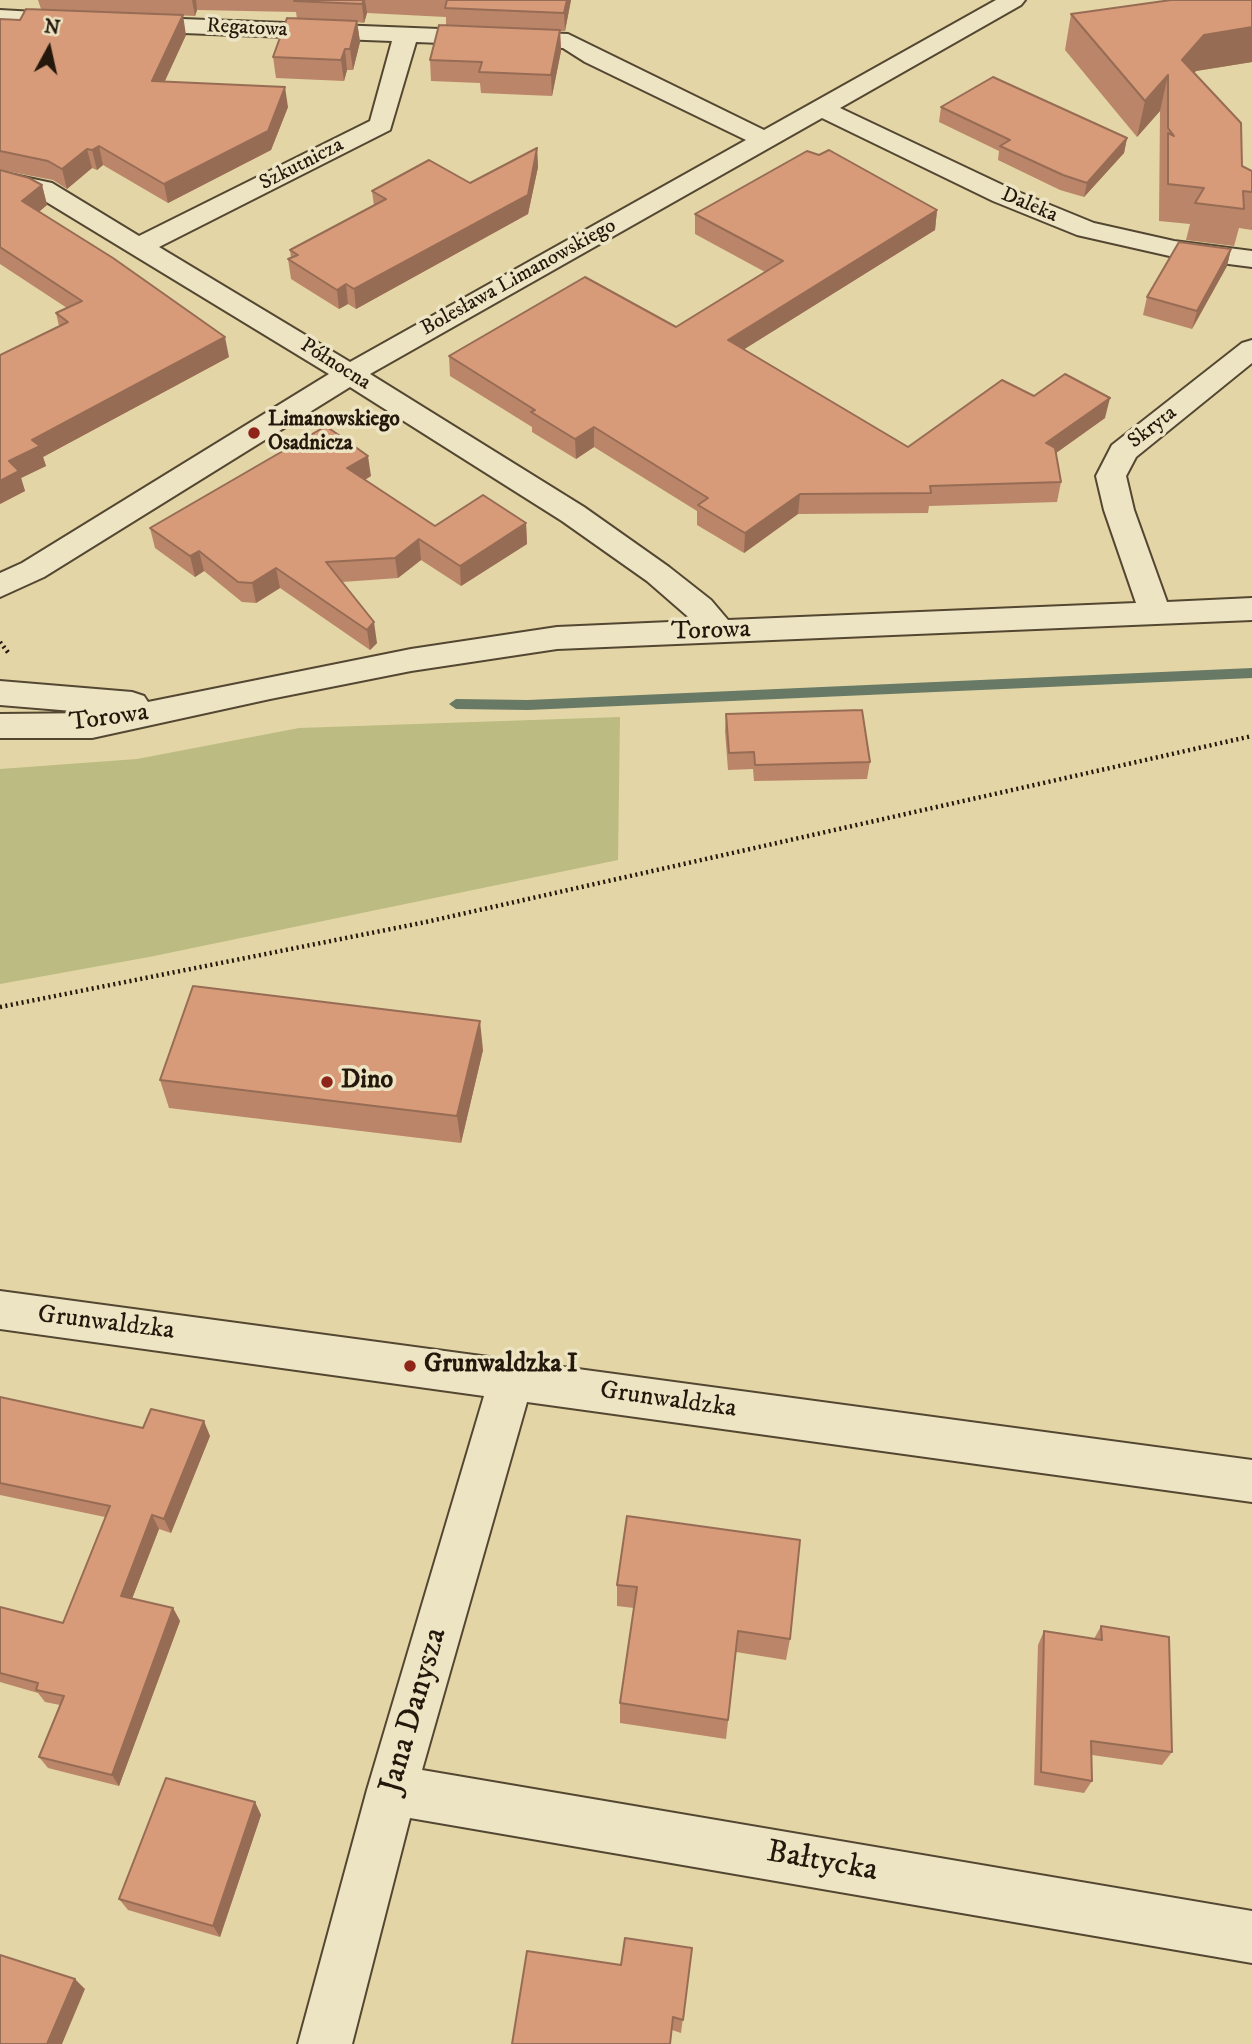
<!DOCTYPE html>
<meta charset="utf-8">
<style>
body{margin:0}
#map{position:relative;width:1252px;height:2044px;overflow:hidden;background:#e3d5a5;font-family:"IM FELL DW Pica",serif}
canvas{display:block}
.north{position:absolute;left:14px;top:14px;width:70px;height:70px;-webkit-text-stroke:5px #ede4c4;paint-order:stroke;rotate:8deg;font-size:19px;font-weight:700;line-height:28px;text-align:center;color:#24180c}
.north::after{content:'';display:block;margin:auto;width:24px;height:32px;background:#24180c;clip-path:polygon(50% 0,100% 100%,50% 72%,0 100%)}
</style>
<div id="map">
<canvas width="1252" height="2044"></canvas>
<div class="north">N</div>
</div>
<script>
const context = document.querySelector('canvas').getContext('2d');
context.lineJoin = 'round';
function fill(path, color) { context.fillStyle = color; context.fill(path, 'evenodd'); }
const shape = rows => new Path2D(rows.map(r => 'M' + r).join(''));
function strokePath(path, color, width, dash) { context.strokeStyle = color; context.lineWidth = width; context.lineCap = dash ? 'butt' : 'round'; context.setLineDash(dash || []); context.stroke(path); }
function label(font, color, halo, rows, align = 'center') {
  context.font = font + ' "IM FELL DW Pica",serif'; context.lineWidth = 7; context.setLineDash([]); context.textBaseline = 'middle'; context.strokeStyle = halo; context.fillStyle = color; for (const [text, x, y, turn = 0] of rows) {
    context.save(); context.translate(x, y); context.rotate((+turn || 0) * Math.PI / 180); context.textAlign = isNaN(turn) ? turn : align; if (halo) context.strokeText(text, 0, 0); context.fillText(text, 0, 0); context.restore();
  }
}
fill(shape([
 [620,717,618,860,149,957,0,984,0,769,137,759,299,728]
]), '#bcbb81');
fill(shape([
 [1252,668,1252,678,528,710,456,709,449,704,456,699,528,700,1252,668]
]), '#687965');
const minor = shape([
 [996,0,1025,0,1021,5,840,108,1011,189,1094,223,1174,241,1252,251,1252,267,1174,257,1077,235,993,201,822,118,370,374,584,507,669,567,711,600,728,620,1136,603,1104,510,1096,476,1112,445,1242,343,1252,340,1252,363,1136,457,1126,476,1134,510,1167,602,1252,598,1252,620,557,649,411,671,270,699,92,738,0,738,0,714,97,713,0,705,0,681,132,692,144,696,148,702,411,649,557,627,693,621,647,581,562,521,350,387,44,577,0,597,0,573,22,563,329,374,35,195,0,188,0,172,52,183,139,236,370,121,392,41,131,31,123,29,119,24,123,19,131,17,568,34,764,130,996,0],
 [416,42,563,48,585,62,746,140,350,362,159,247,390,130,416,42],
 [0,10,71,14,79,16,83,21,79,26,71,28,0,24,0,10],
 [0,1291,1252,1460,1252,1502,527,1402,422,1770,1252,1911,1252,1963,410,1818,352,2044,298,2044,367,1790,484,1396,0,1329,0,1291]
]);
strokePath(minor, '#544732', 4);
strokePath(shape([
 [0,642,10,655],
 [0,1007,426,922,1252,736]
]), '#24180c', 4.5, [2, 3.5]);
fill(minor, '#ede4c4');
fill(shape([
 [38,0,571,0,565,31,560,31,561,51,552,96,481,93,480,83,431,81,430,60,446,25,446,17,367,13,364,23,357,22,360,42,353,70,347,70,344,81,276,78,273,57,297,19,296,12,197,10,195,16,41,9],
 [1252,0,1252,62,1196,71,1194,73,1242,166,1252,171,1252,230,1239,228,1234,246,1186,240,1190,224,1159,221,1160,111,1137,137,1065,50,1071,14],
 [0,19,186,35,165,81,288,107,271,150,168,203,103,165,97,170,92,168,67,189,53,180,0,170],
 [941,107,1127,138,1124,153,1084,197,1060,190,998,160,999,151,939,122],
 [537,148,538,167,528,214,356,309,348,304,339,309,291,279,288,259,291,258,290,250,374,206,372,191,470,183],
 [0,170,42,185,47,205,39,212,229,357,43,457,46,466,21,478,25,491,0,504,59,326,56,313,67,308,0,264],
 [937,210,935,230,744,349,908,447,1034,396,1105,418,1056,453,1061,482,1057,502,929,506,928,513,798,514,744,553,697,525,697,511,594,447,576,459,532,432,532,427,450,376,449,356,676,327,765,272,695,234,695,214],
 [1231,249,1227,266,1192,329,1143,315,1147,297],
 [371,476,365,480,435,526,526,523,527,544,461,586,421,560,398,578,342,582,377,643,370,650,280,588,256,603,242,602,204,571,195,577,155,548,150,528],
 [726,714,870,762,867,779,754,781,753,769,728,770,725,731],
 [483,1050,461,1143,169,1108,160,1080],
 [0,1397,143,1428,210,1436,171,1533,159,1529,132,1599,173,1608,180,1621,119,1786,48,1768,39,1757,60,1705,45,1702,38,1693,0,1682,0,1607,63,1623,105,1517,0,1495],
 [627,1516,790,1639,786,1660,736,1652,726,1739,620,1723,620,1703,634,1608,617,1606,617,1585],
 [1101,1626,1172,1752,1162,1765,1092,1755,1092,1781,1084,1793,1034,1785,1038,1645,1044,1631,1094,1639],
 [255,1802,261,1815,220,1937,128,1910,119,1899],
 [692,1948,681,2033,672,2030,621,1965]
]), '#ba8568');
fill(shape([
 [192,0,196,0,197,10,195,16],
 [364,0,365,0,367,13,364,23,362,4],
 [567,0,571,0,565,31,564,13],
 [183,15,186,35,156,100,152,81],
 [357,21,360,42,353,70,350,49],
 [1252,27,1252,62,1196,71,1174,96,1182,60,1204,35],
 [560,30,561,51,552,96,551,75],
 [345,49,347,70,344,81,341,60],
 [1168,75,1160,111,1137,137,1145,101],
 [285,87,288,107,271,150,168,203,164,184],
 [1127,138,1124,153,1084,197,1087,183],
 [99,146,103,165,97,170,92,150],
 [537,148,538,167,528,214,356,309,354,289],
 [87,149,92,168,67,189,62,169],
 [42,185,47,205,27,221,22,201],
 [937,210,935,230,727,360,728,340],
 [1231,249,1227,266,1192,329,1197,311],
 [346,284,348,304,339,309,337,290],
 [225,337,229,357,43,457,46,466,21,478,25,491,0,504,0,481,9,461,32,440],
 [1110,398,1105,418,1042,463,1046,443],
 [594,427,594,447,576,459,575,439],
 [368,456,371,476,350,488,347,468],
 [800,494,798,514,744,553,745,533],
 [526,523,527,544,461,586,460,566],
 [419,539,421,560,398,578,395,558],
 [199,551,204,571,195,577,190,556],
 [276,568,280,588,256,603,252,583],
 [374,622,377,643,370,650,367,630],
 [480,1021,483,1050,461,1143,457,1116],
 [204,1421,210,1436,171,1533,164,1519],
 [152,1515,159,1529,128,1609,121,1596],
 [173,1608,180,1621,119,1786,112,1775],
 [255,1802,261,1815,220,1937,213,1926],
 [75,1979,85,1989,62,2044,47,2044]
]), '#976c55');
const building = shape([
 [295,0,364,0,362,4,294,1,295,0],
 [447,0,567,0,564,13,445,8,447,0],
 [1171,0,1252,0,1252,27,1204,35,1182,60,1241,123,1242,166,1252,171,1252,192,1243,191,1244,209,1195,203,1204,188,1168,184,1168,133,1174,136,1168,128,1168,75,1145,101,1071,14,1171,0],
 [26,9,183,15,152,81,285,87,268,131,164,184,99,146,92,150,87,149,62,169,48,161,0,151,0,19,20,20,26,9],
 [287,18,357,21,350,49,345,49,341,60,273,57,287,18],
 [439,25,560,30,551,75,479,72,482,62,430,60,439,25],
 [993,77,1127,138,1087,183,1063,175,1000,146,1010,140,941,107,993,77],
 [537,148,528,195,354,289,346,284,337,290,288,259,298,255,290,250,386,199,372,191,429,160,470,183,537,148],
 [829,150,937,210,728,340,908,447,1002,380,1034,396,1065,374,1110,398,1046,443,1055,448,1061,482,930,486,931,493,800,494,745,533,698,505,708,498,594,427,575,439,531,412,535,410,449,356,585,277,676,327,783,261,695,214,807,151,819,155,829,150],
 [0,170,29,178,42,185,22,201,113,258,225,337,32,440,40,446,9,461,19,471,0,481,0,355,68,322,56,313,82,301,0,247,0,170],
 [1179,242,1231,249,1197,311,1147,297,1179,242],
 [326,426,368,456,347,468,435,526,483,495,526,523,460,566,419,539,395,558,326,562,374,622,367,630,276,568,252,583,238,582,199,551,190,556,150,528,326,426],
 [862,710,870,762,755,765,754,752,729,753,726,714,862,710],
 [193,986,480,1021,457,1116,160,1080,193,986],
 [0,1397,143,1428,151,1409,204,1421,164,1519,152,1515,121,1596,173,1608,112,1775,39,1757,64,1696,36,1690,38,1683,0,1673,0,1607,63,1623,110,1506,0,1483,0,1397],
 [627,1516,800,1540,790,1639,738,1631,728,1720,620,1703,637,1587,617,1585,627,1516],
 [1101,1626,1169,1637,1172,1752,1091,1741,1092,1781,1041,1772,1044,1631,1102,1640,1101,1626],
 [166,1778,255,1802,213,1926,119,1899,166,1778],
 [625,1938,692,1948,683,2020,673,2017,670,2044,512,2044,527,1951,621,1965,625,1938],
 [0,1955,75,1979,47,2044,0,2044,0,1955]
]);
fill(building, '#d89b79');
strokePath(building, '#976c55', 2);
for (const [x, y, r, color] of [
 [254,433,7,"#8f2418"],
 [327,1082,7,"#8f2418"],
 [410,1366,7,"#8f2418"]
]) { const dot = new Path2D(); dot.arc(x, y, r, 0, 2 * Math.PI); context.fillStyle = color; context.fill(dot); strokePath(dot, '#ede4c4', 2.5); }
label('21px', '#24180c', '#ede4c4', [
 ["Regatowa",247,29,3],
 ["Szkutnicza",302,165,-27],
 ["Daleka",1029,206,23],
 ["Bolesława Limanowskiego",519,278,-29],
 ["Północna",335,365,32],
 ["Skryta",1153,428,-38]
]);
label('bold 21px', '#24180c', '#ede4c4', [
 ["Limanowskiego",268,421],
 ["Osadnicza",268,445]
], 'left');
label('26px', '#24180c', '#ede4c4', [
 ["Torowa",711,632,-2],
 ["Torowa",109,719,-8],
 ["Grunwaldzka",106,1324,7],
 ["Grunwaldzka",668,1401,8]
]);
label('bold 26px', '#24180c', '#ede4c4', [
 ["Dino",341,1082],
 ["Grunwaldzka I",424,1366]
], 'left');
label('32px', '#24180c', '#ede4c4', [
 ["Jana Danysza",415,1711,-74],
 ["Bałtycka",822,1863,10]
]);
</script>
